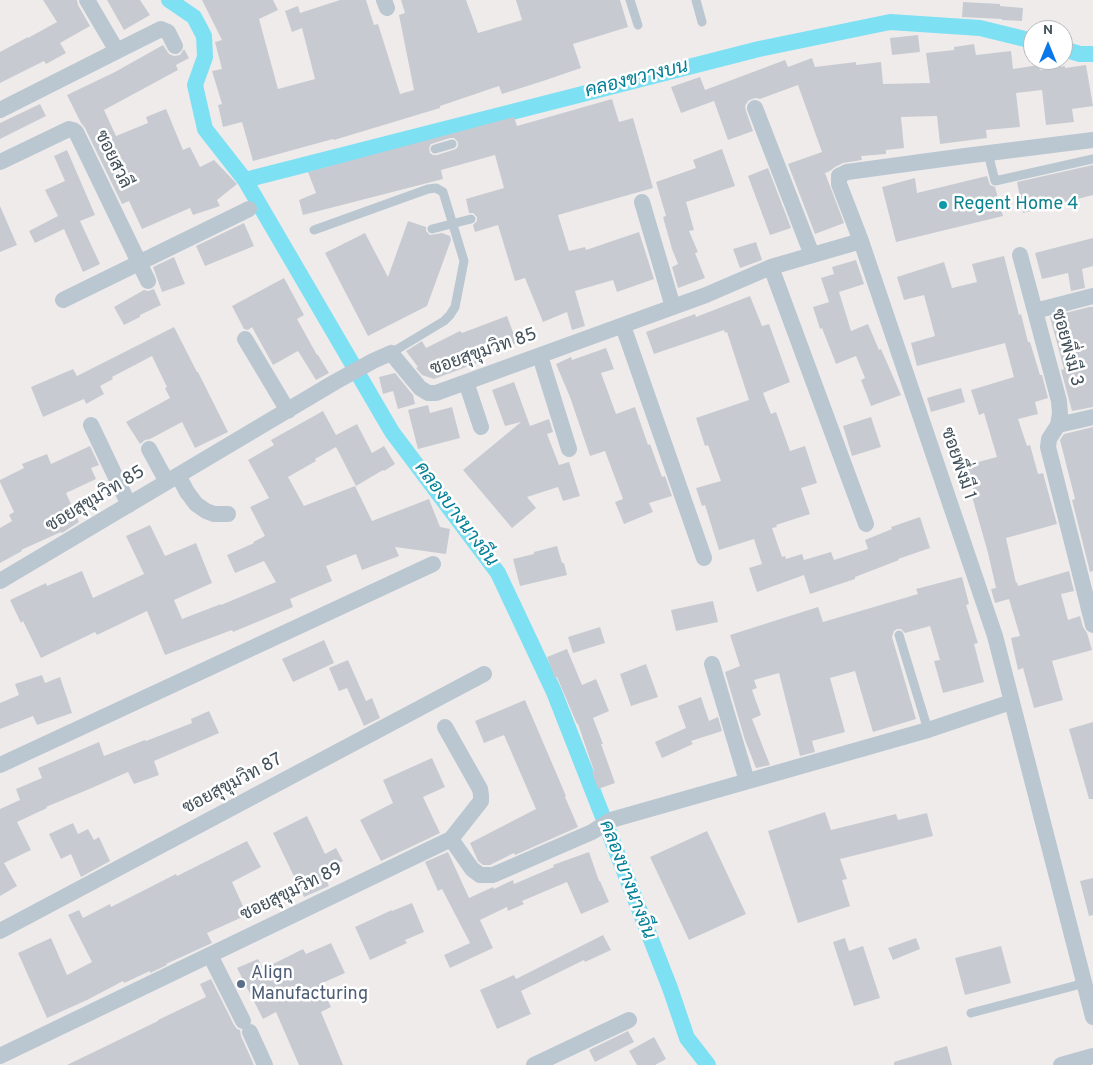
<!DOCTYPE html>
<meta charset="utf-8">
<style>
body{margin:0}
#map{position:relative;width:1093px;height:1065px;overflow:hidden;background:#efebeb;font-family:Overpass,sans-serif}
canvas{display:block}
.north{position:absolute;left:1023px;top:20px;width:50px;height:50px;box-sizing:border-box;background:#fff;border:1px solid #b3b9bd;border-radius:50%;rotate:0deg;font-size:14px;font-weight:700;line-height:20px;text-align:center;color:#42505a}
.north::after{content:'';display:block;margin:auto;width:18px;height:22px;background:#0a77ea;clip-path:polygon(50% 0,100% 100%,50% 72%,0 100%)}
</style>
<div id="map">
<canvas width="1093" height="1065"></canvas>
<div class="north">N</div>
</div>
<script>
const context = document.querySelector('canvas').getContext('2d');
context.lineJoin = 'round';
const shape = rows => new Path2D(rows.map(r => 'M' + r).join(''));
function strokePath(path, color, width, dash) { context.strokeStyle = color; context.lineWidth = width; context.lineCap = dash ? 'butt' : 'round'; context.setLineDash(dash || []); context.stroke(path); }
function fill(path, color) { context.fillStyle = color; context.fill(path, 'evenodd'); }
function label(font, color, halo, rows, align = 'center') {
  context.font = font + ' Overpass,Sarabun,sans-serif'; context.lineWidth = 5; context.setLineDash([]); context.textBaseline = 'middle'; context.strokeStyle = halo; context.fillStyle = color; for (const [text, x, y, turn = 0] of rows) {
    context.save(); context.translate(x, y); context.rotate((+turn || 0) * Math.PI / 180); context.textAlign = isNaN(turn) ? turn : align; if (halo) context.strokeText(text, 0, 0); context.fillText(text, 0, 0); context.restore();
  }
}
strokePath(shape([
 [169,0,194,17,204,36,205,57,195,85,205,129,245,180,392,432,498,573,554,692,670,988,687,1038,708,1065],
 [1063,49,1080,54,1093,54],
 [245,180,759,49,890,22,980,28,1033,41]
]), '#7de0f3', 16);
fill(shape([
 [43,0,77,0,78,5,90,26,60,43,66,53,46,64,44,61,0,83,0,52,28,37,28,38,57,22],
 [107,0,140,0,150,15,124,30],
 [202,0,273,0,278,10,259,19,278,89,315,79,302,28,292,32,285,11,298,6,300,13,340,0,366,0,374,25,378,24,400,94,414,90,399,15,405,13,401,0,466,0,478,33,522,20,516,0,620,0,628,27,573,44,581,68,543,81,502,94,499,86,440,106,440,108,334,140,333,139,253,161,242,122,223,127,218,105,222,104,212,71,222,69,215,42,222,40],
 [963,2,1000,4,1000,6,1023,8,1022,21,1002,20,1002,19,962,17],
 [918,35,920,52,892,55,890,38],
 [974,44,976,55,1011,51,1013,69,1039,65,1040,70,1065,66,1065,68,1086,65,1093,106,1072,109,1074,122,1046,125,1042,90,1016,93,1020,127,986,130,987,138,940,144,937,116,901,117,904,148,886,150,886,154,861,156,862,160,843,163,835,167,830,171,825,173,844,223,815,234,788,164,822,152,798,85,760,99,756,98,752,99,748,101,745,106,746,111,753,131,728,140,714,101,681,113,671,87,700,77,705,90,785,60,788,67,812,58,815,67,856,62,856,65,881,62,883,84,930,83,926,53,954,50,954,47],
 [163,45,169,54,174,56,180,55,184,49,189,58,176,65,178,70,104,110,116,136,148,123,146,117,166,109,183,150,190,147,200,167,214,160,237,184,217,200,220,206,193,215,190,208,142,229,129,201,122,204,85,128,81,123,67,95,115,72],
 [612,99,619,122,633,118,653,188,558,215,569,251,585,247,586,250,639,232,654,279,617,292,613,280,575,291,585,326,572,330,567,312,543,322,525,278,515,281,498,225,475,232,473,225,477,221,477,217,473,213,469,213,466,199,504,188,495,155,441,170,443,179,303,215,299,200,316,193,308,172,514,117,517,126],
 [450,138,454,138,458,142,458,146,456,149,437,155,433,155,430,153,429,148,431,144],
 [40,104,46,116,0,139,0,123],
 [722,149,735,186,686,202,694,230,689,231,698,252,695,253,705,278,678,288,672,267,678,264,672,249,663,217,666,216,656,182,696,168,693,160],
 [67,150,95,215,80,221,100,264,83,272,64,229,35,243,29,231,58,216,45,190,65,181,54,156],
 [1093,165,1093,195,1023,213,1017,182],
 [768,168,791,228,770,235,748,176],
 [987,176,990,185,995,187,1003,216,896,242,882,187,915,178,917,193],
 [0,206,17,245,0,252],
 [408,221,426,227,426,231,430,235,442,233,450,236,451,240,427,306,368,336,325,253,365,233,388,277],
 [244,223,254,246,205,266,196,246],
 [1093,238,1093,266,1082,269,1085,288,1071,291,1068,273,1042,279,1035,253],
 [756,242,762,260,740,268,733,249],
 [1004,256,1019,315,1021,314,1028,342,1030,342,1040,375,1042,375,1048,398,1035,402,1038,414,1018,419,1027,446,1030,445,1038,474,1043,473,1057,524,1006,538,1016,583,1017,582,1018,586,1069,571,1074,591,1061,594,1068,620,1080,616,1083,627,1087,633,1092,650,1052,661,1063,700,1034,708,1023,668,1018,670,1011,638,1020,636,1009,599,995,603,991,589,996,588,988,553,971,493,974,492,967,465,997,457,984,413,979,415,971,390,1014,377,1005,343,917,366,911,343,935,336,924,295,904,300,897,277,944,262,952,288,977,282,972,264],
 [174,257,185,284,162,292,153,267],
 [856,260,864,284,839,292,851,331,868,324,879,350,881,349,901,395,871,406,861,380,865,378,856,356,836,364,822,328,820,329,813,307,829,302,821,278,834,274,832,267],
 [284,278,304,315,297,319,317,355,318,355,329,373,316,380,298,351,273,365,252,327,248,330,244,329,232,306],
 [154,289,161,305,140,315,140,317,124,325,114,307,144,290,148,291],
 [750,296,762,326,769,324,790,382,763,393,771,414,776,412,790,451,805,446,817,483,801,488,810,514,776,525,777,527,772,528,782,557,785,556,786,559,802,554,804,560,831,552,834,560,868,549,865,540,892,529,891,527,920,517,930,548,898,559,899,560,855,577,855,579,810,594,804,575,757,592,749,568,762,564,754,539,719,550,705,505,702,506,696,488,721,481,708,445,705,446,696,418,749,400,727,332,725,333,724,330,654,354,646,332,695,314,696,317],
 [1089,307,1093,307,1093,407,1072,411,1061,370,1064,369,1050,317],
 [507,316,517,343,475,359,477,363,434,379,422,375,416,368,418,367,406,351,422,341,426,348,460,331,462,333],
 [174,327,197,372,198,372,228,432,195,448,182,422,150,439,145,440,140,444,126,422,170,398,165,388,167,387,152,356,112,377,113,379,100,386,104,394,86,404,84,399,43,417,31,387,73,369,77,376],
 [606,348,614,369,601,373,616,414,635,407,648,445,650,444,662,477,665,476,672,496,649,503,653,512,624,524,615,502,623,499,605,451,590,456,570,397,556,364,571,357,572,360],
 [395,373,413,395,415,404,398,409,393,391,383,394,379,377],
 [514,382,530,426,549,419,553,432,547,434,559,465,569,462,580,496,563,501,558,487,527,497,536,508,512,528,463,470,521,422,505,426,492,390],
 [961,388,965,402,931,412,927,398],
 [428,405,430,413,452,407,460,438,418,449,408,410],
 [323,411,336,435,357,424,372,453,384,446,395,464,384,471,383,470,356,486,336,447,315,459,316,461,288,477,304,506,355,486,372,521,429,499,440,527,450,529,446,554,395,547,399,556,362,570,356,554,326,566,332,581,290,599,293,607,233,632,232,630,165,655,147,611,97,635,95,632,41,658,23,621,21,623,10,600,46,583,47,586,82,571,93,598,144,574,126,536,150,525,165,556,196,543,212,583,174,600,182,619,221,604,221,605,276,582,264,561,235,573,227,555,254,543,253,542,265,536,250,507,269,498,248,460,274,445,271,440],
 [871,417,881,447,852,456,843,426],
 [1093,427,1093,571,1090,572,1072,500,1075,499,1060,440,1064,434],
 [90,446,99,465,91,468,96,479,66,493,79,522,62,533,61,532,21,550,22,551,0,563,0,528,12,521,9,515,14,512,0,482,0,480,24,468,22,464,47,454,51,464],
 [557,546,562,563,564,563,567,575,520,586,513,559,534,554,534,552],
 [962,577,969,604,966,605,978,643,974,644,984,682,943,693,934,661,940,660,930,626,905,633,901,629,897,629,894,631,892,637,916,719,873,732,855,671,830,678,845,732,812,741,815,752,800,756,779,673,754,680,757,688,752,690,761,715,752,719,770,765,756,768,745,740,725,672,740,666,730,635,818,607,823,622,918,594,916,589],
 [713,601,718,622,676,631,671,610],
 [600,627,605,643,573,653,568,637],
 [324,640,334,663,293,682,282,659],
 [567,649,582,685,596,679,609,711,593,718,603,744,601,744,615,783,598,789,592,772,594,771,578,724,577,724,557,677,555,678,547,657],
 [348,660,366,701,372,698,380,718,364,726,347,688,339,691,329,668],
 [646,664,658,697,631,706,620,674],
 [42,675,45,683,60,677,72,713,37,725,33,716,0,729,0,703,19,695,15,684],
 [701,697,709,721,718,717,722,731,691,741,693,744,662,758,655,742,686,728,678,706],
 [525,700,566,796,565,797,578,827,515,855,514,853,490,865,483,865,478,861,470,843,536,809,504,735,484,743,475,721],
 [209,711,219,733,154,761,159,775,134,784,128,772,87,790,46,807,47,808,17,822,31,850,4,863,17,886,0,896,0,809,20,800,16,789,42,778,38,768,99,742,104,756,145,740,146,741,192,723,191,719],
 [1093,722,1093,799,1089,799,1069,729],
 [432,758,445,787,423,797,440,833,381,861,360,820,393,803,383,780],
 [825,812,831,830,896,814,898,820,927,813,933,836,840,859,847,879,842,880,850,906,798,923,768,831],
 [307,816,325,854,336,848,343,861,332,867,333,868,323,873,329,886,304,897,273,833],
 [73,823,78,834,88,829,94,840,99,837,110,861,81,877,71,854,61,859,49,834],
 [707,831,746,914,689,940,650,857],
 [247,841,261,867,232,882,247,915,207,933,212,943,166,964,167,965,150,973,150,971,124,983,123,981,87,1000,47,1018,18,953,51,938,67,975,92,962,68,915,79,910,83,918,110,904,111,907,176,874,177,876],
 [448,852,469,898,493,887,494,889,513,880,514,884,554,867,553,865,589,852,599,881,600,881,609,902,581,914,567,882,522,901,524,904,508,911,507,907,480,920,493,948,450,968,444,955,470,943,442,889,438,891,425,862],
 [1093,878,1093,915,1089,916,1080,881],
 [412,903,424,932,405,940,407,943,370,960,355,927,392,910,392,911],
 [603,935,611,950,585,962,584,960,521,991,531,1014,497,1029,480,990,514,975,516,979],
 [845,938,849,951,863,946,880,998,854,1006,833,942],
 [916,938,920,949,893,960,888,948],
 [331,943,345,973,320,984,331,1007,321,1012,343,1065,299,1065,276,1012,263,1019,237,968,258,959,263,969,303,949,306,954],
 [1001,946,1011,983,965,995,955,958],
 [211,979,234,1025,237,1029,240,1030,241,1036,254,1065,67,1065,158,1021,158,1020,206,997,200,984],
 [628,1031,634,1042,595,1062,589,1050],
 [654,1037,666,1059,655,1065,637,1065,629,1051],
 [947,1046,952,1065,894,1065,894,1062]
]), '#c7cbd1');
strokePath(shape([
 [630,0,638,25],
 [696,0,702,22],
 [435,149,452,144],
 [988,153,995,181,1093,159],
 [432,229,471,219],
 [314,230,428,189,436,188,443,192,464,261,455,307,450,315,444,321,391,353],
 [899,635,928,730],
 [971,1013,1085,983]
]), '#bac7d0', 9);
strokePath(shape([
 [384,0,387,8],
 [117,51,161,29,168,32,175,46],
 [755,108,812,255],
 [0,110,117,51,87,0],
 [1093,140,965,156,847,172,839,176,839,184,861,241,995,636,1093,1017],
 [0,162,69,129,73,130,76,132,148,281],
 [642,202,673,307],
 [1020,255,1059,401,1060,414,1058,425,1049,439,1048,447,1093,625],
 [771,267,866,524],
 [63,300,249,209],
 [1035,311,1093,296],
 [623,326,704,558],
 [245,339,288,411],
 [540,356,569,449],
 [466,382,481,427],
 [91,425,129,505],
 [1058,425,1093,417],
 [149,449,167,482],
 [178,475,187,492,196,504,206,511,214,514,228,514],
 [0,581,335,382,373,361,391,353,420,388,428,393,436,393,673,307,706,295,771,267,861,241],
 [712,664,747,781],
 [445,727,480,789,481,795,481,801,451,839],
 [0,765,433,564],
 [0,931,484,674],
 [210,955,243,1021],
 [250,1032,265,1065],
 [0,1056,451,839,472,869,480,875,493,875,592,832,611,820,928,730,1011,702],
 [534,1065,629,1020],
 [1061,1065,1093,1056]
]), '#bac7d0', 16);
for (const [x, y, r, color] of [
 [943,205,5,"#0f9aa8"],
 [241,984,5,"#5c6f8a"]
]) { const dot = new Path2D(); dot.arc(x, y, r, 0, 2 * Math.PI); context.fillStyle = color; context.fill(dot); strokePath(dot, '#fff', 2); }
label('18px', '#42505a', '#fff', [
 ["ซอยสวลี",112,160,64],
 ["ซอยพึ่งมี 3",1066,348,75],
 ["ซอยสุขุมวิท 85",484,353,-19],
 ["ซอยพึ่งมี 1",957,464,71],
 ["ซอยสุขุมวิท 85",96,500,-31],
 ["ซอยสุขุมวิท 87",233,785,-28],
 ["ซอยสุขุมวิท 89",292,893,-26]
]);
label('18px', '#0d838f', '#fff', [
 ["Regent Home 4",953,205]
], 'left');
label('18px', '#4e5e75', '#fff', [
 ["Align",251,974],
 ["Manufacturing",251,995]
], 'left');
label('italic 19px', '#038097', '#fff', [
 ["คลองขวางบน",637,80,-14],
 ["คลองบางนางจีน",455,515,53],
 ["คลองบางนางจีน",626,880,69]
]);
</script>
